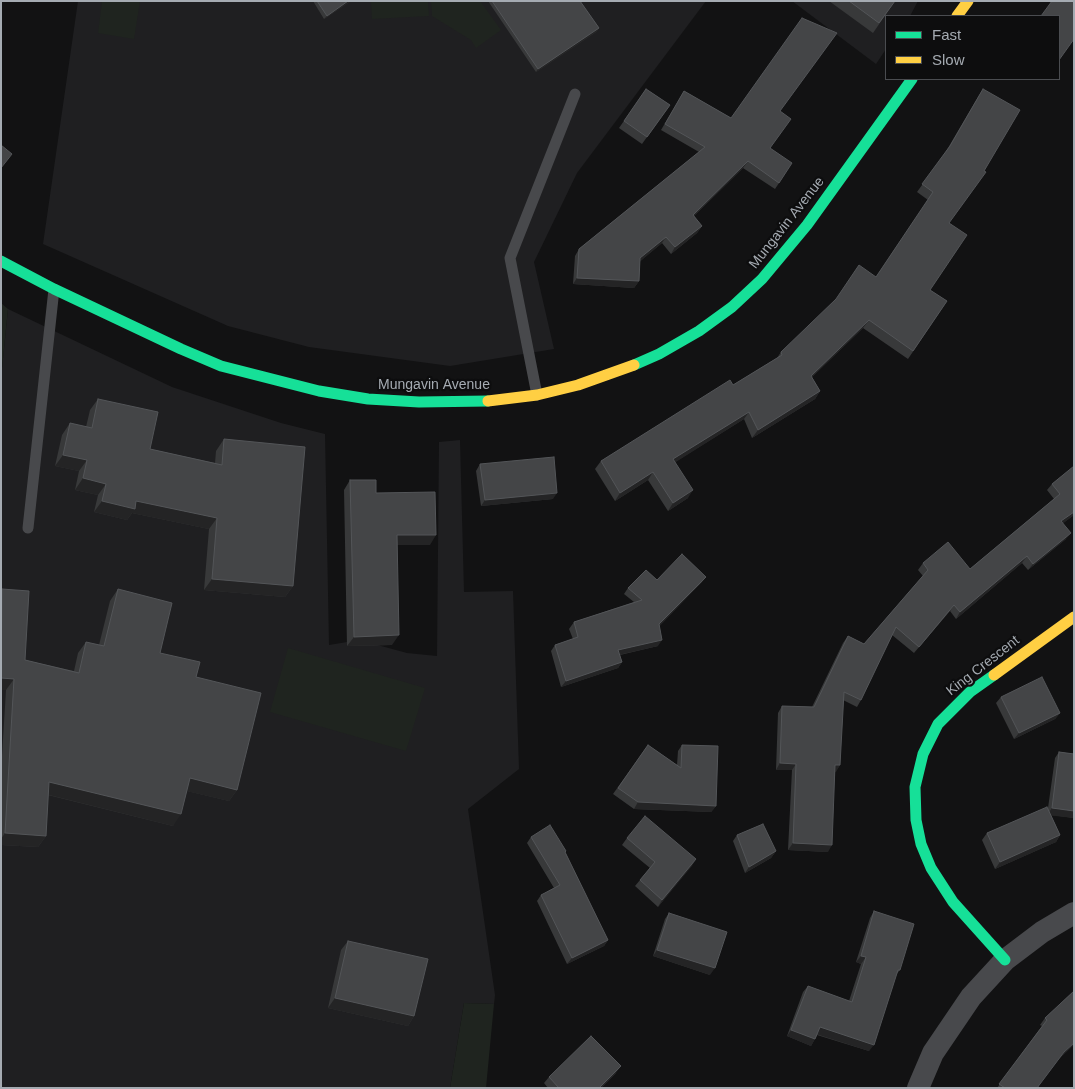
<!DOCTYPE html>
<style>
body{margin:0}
#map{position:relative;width:1075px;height:1089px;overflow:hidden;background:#121213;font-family:Helvetica,sans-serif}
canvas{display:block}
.frame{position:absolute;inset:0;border:2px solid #a5abb2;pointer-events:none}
.legend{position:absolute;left:885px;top:15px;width:175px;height:65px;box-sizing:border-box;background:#0d0d0e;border:1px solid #4a4c50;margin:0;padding:6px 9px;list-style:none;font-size:15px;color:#a5abb2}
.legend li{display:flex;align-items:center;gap:10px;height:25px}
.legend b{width:25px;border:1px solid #4a4c50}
</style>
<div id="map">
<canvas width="1075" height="1089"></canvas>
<div class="frame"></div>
<ul class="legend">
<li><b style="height:6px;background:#16e098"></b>Fast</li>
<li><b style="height:6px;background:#ffcf43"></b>Slow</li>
</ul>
</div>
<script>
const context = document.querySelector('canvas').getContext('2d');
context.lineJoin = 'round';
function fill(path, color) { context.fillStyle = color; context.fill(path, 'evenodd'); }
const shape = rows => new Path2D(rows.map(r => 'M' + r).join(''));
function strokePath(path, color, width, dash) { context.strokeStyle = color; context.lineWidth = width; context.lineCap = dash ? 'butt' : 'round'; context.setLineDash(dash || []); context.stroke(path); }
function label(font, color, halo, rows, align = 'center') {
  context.font = font + ' Helvetica,sans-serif'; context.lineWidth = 4.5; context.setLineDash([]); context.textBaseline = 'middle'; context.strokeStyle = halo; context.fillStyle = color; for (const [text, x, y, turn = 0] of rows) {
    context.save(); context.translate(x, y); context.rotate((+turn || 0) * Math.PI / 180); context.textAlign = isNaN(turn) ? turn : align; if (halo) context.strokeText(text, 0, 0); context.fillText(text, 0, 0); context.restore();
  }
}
fill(shape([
 [78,1,706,1,577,173,534,262,554,349,450,366,309,347,228,326,43,244],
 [792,1,918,1,910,16,886,16,886,49,876,64],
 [8,309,172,387,281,423,325,434,329,645,359,640,407,653,437,656,439,442,460,440,464,592,513,591,519,769,468,809,495,995,494,1004,464,1003,450,1088,1,1088,1,378]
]), '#1f1f21');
fill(shape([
 [102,1,140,1,134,39,98,33],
 [371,1,428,1,429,16,372,19],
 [431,1,480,1,501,30,476,48,471,40,432,16],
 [1,303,8,309,1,378],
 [288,648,425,688,406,751,270,712],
 [464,1003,494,1004,486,1088,450,1088]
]), '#1f241f');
strokePath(shape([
 [537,395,510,258,575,94],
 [28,528,54,289]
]), '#48494c', 11);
strokePath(shape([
 [918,1088,933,1053,971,997,1005,960,1042,932,1074,913]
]), '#48494c', 22);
strokePath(shape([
 [1,261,54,289,181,349,221,366,319,391,368,399,419,402,488,401],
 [634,365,659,354,699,331,732,307,762,279,807,225,912,79],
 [994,675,970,692,938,724,923,754,915,787,916,820,921,844,931,868,953,902,1005,960]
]), '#16e098', 11);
strokePath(shape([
 [957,16,968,1],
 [488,401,537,395,578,385,634,365],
 [994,675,1074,617]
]), '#ffcf43', 11);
fill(shape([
 [313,1,351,1,324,19],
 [488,1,580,1,599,28,596,32,536,72],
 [829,1,895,1,873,33],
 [646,89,670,105,642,144,619,128],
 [983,89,949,223,930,290,947,301,908,359,863,328,812,377,820,391,815,399,752,438,744,419,675,462,688,498,668,511,648,480,615,501,595,469,601,461,733,385,777,358,781,352,876,277,928,200,917,192,945,153,978,97],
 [684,91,731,118,780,111,770,148,779,183,775,189,743,168,694,216,702,226,697,233,671,254,662,243,640,261,639,281,634,288,573,284,575,256,579,249,699,152,661,130],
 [98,399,150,449,215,463,216,451,224,439,293,586,285,597,204,590,209,529,132,513,127,520,94,512,98,495,75,490,79,471,55,466,62,435,70,423,86,427,90,410],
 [480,464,553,499,481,506,476,471],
 [1074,466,1074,515,1063,523,1066,539,1028,570,1022,563,956,619,950,611,914,653,892,635,861,700,857,707,843,700,840,765,835,772,828,852,788,850,792,770,776,770,778,713,782,706,812,707,843,643,848,636,864,644,923,576,918,570,923,563,970,569,1054,499,1047,490,1052,484],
 [350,480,376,493,430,545,397,545,392,645,347,646,344,490],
 [706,577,701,583,659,626,658,646,620,655,622,662,618,668,561,687,551,651,555,645,573,639,569,629,574,622,634,602,624,594,628,588,657,580],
 [2,589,25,660,74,671,78,653,86,642,99,645,110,601,118,589,160,653,196,677,237,790,229,801,187,791,173,826,48,795,46,836,38,847,1,845,1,772,6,690,1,690],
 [1001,697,1060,713,1055,719,1014,739,996,703],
 [648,745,677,765,678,751,682,745,716,806,711,812,634,809,613,794],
 [1059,752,1074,754,1074,818,1051,815,1060,835,1056,842,995,869,982,840,987,833,1048,808,1055,758],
 [737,835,776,851,771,858,745,873,733,841],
 [531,837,566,851,565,852,608,940,604,946,567,964,537,901,541,895,554,888,527,843],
 [627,838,696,859,658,907,635,886,650,868,622,845],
 [874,911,900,970,895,976,869,1051,817,1035,811,1046,787,1036,803,992,808,986,849,1001,861,964,856,962,870,918],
 [669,913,710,975,653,956,665,919],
 [348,941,414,1016,408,1026,328,1008,341,950],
 [1074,991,1038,1088,997,1088,1042,1026,1040,1025,1045,1018],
 [616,1073,601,1088,548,1088,544,1083,549,1077]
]), '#38393a');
fill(shape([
 [348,1,351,1,324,19,327,16],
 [599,28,596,32,536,72,538,69],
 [748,161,743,168,688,222,693,215],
 [702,226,697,233,671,254,675,247],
 [666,237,662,243,636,265,640,258],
 [577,278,639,281,634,288,573,284],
 [869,320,863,328,805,384,811,376],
 [820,391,815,399,752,438,758,430],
 [749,412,744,419,668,467,673,459],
 [63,455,87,460,79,471,55,466],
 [653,472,648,480,615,501,620,493],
 [83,478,106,484,98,495,75,490],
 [693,490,688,498,668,511,673,503],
 [557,493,553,499,481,506,485,500],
 [102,501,136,501,217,518,209,529,132,513,127,520,94,512],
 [1074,512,1074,515,1057,528,1061,521],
 [1071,533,1066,539,1028,570,1033,564],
 [397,535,436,535,430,545,390,545],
 [1027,556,1022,563,956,619,960,612],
 [706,577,701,583,655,631,659,624],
 [212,579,293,586,285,597,204,590],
 [954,605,950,611,914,653],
 [399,635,392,645,347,646,354,637],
 [662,640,658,646,614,656,618,650],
 [622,662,618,668,561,687,566,681],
 [1,678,14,679,6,690,1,690],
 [1060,713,1055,719,1014,739,1019,733],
 [780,763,796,764,792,770,776,770],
 [835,765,840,765,836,772,831,771],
 [190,778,237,790,229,801,182,790],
 [49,782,181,814,173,826,41,793],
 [638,802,716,806,711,812,634,809],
 [1052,808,1074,811,1074,818,1047,815],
 [5,833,46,836,38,847,1,845,1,839],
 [1060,835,1056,842,995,869,1000,862],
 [793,843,832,845,828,852,788,850],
 [776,851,771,858,745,873,749,867],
 [696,859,692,866,658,907,662,900],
 [608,940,604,946,567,964,572,958],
 [657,950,715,968,710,975,653,956],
 [861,956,866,957,861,964,856,962],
 [335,998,414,1016,408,1026,328,1008],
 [820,1027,874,1045,869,1051,816,1034],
 [791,1030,815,1039,811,1046,787,1036],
 [1074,1043,1074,1045,1059,1059,1064,1052],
 [621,1066,616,1073,601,1088,599,1088]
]), '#242425');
const building = shape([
 [317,1,348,1,327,16,317,1],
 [492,1,580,1,599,28,538,69,492,1],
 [849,1,895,1,879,23,849,1],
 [1052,1,1074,1,1074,39,1059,60,1059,16,1041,16,1052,1],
 [802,18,837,33,780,111,791,119,770,148,792,163,779,183,748,161,693,215,702,226,675,247,666,237,640,258,639,281,577,278,579,249,705,147,665,124,684,91,731,118,802,18],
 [646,89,670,105,647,137,624,121,646,89],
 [983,89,1020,110,984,171,986,172,949,223,967,235,930,290,947,301,913,351,869,320,811,376,820,391,758,430,749,412,673,459,693,490,673,503,653,472,620,493,601,461,730,380,733,385,782,355,781,352,836,299,859,265,876,277,933,192,922,184,950,146,983,89],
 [1,145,12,154,1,168,1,145],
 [98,399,158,412,150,449,222,465,224,439,305,447,293,586,212,579,217,518,136,501,135,509,102,501,106,484,83,478,87,460,63,455,70,423,92,428,98,399],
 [554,457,557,493,485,500,480,464,554,457],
 [1074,466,1074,512,1061,521,1071,533,1033,564,1027,556,960,612,954,605,919,647,896,627,861,700,844,692,840,765,835,765,832,845,793,843,796,764,780,763,782,706,814,707,848,636,864,644,928,570,923,563,948,542,970,569,1060,494,1052,484,1074,466],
 [350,480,376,480,376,493,435,492,436,535,397,535,399,635,354,637,350,480],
 [682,554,706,577,659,624,662,640,618,650,622,662,566,681,555,645,578,637,574,622,642,600,628,588,646,570,657,580,682,554],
 [2,589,29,591,25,660,79,673,86,642,104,646,118,589,172,603,160,653,200,662,196,677,261,693,237,790,190,778,181,814,49,782,46,836,5,833,14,679,1,678,2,589],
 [1042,677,1060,713,1019,733,1001,697,1042,677],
 [648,745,681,768,682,745,718,746,716,806,638,802,618,788,648,745],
 [1059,752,1074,754,1074,811,1052,808,1059,752],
 [1047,807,1060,835,1000,862,987,833,1047,807],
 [645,816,696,859,662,900,640,880,655,862,627,838,645,816],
 [763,824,776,851,749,867,737,835,763,824],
 [550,825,566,851,565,852,608,940,572,958,541,895,560,885,531,837,550,825],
 [874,911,914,924,900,970,898,970,874,1045,820,1027,815,1039,791,1030,808,986,852,1002,866,957,861,956,874,911],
 [669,913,727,932,715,968,657,950,669,913],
 [348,941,428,959,414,1016,335,998,348,941],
 [1074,991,1074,1043,1064,1052,1037,1088,1005,1088,999,1084,1047,1020,1045,1018,1074,991],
 [591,1036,621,1066,599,1088,559,1088,549,1077,591,1036]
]);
fill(building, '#444547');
strokePath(building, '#535558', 1);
label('14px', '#a5abb2', '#0d0d0e', [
 ["Mungavin Avenue",787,223,-52],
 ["Mungavin Avenue",434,385],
 ["King Crescent",983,666,-38]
]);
</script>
